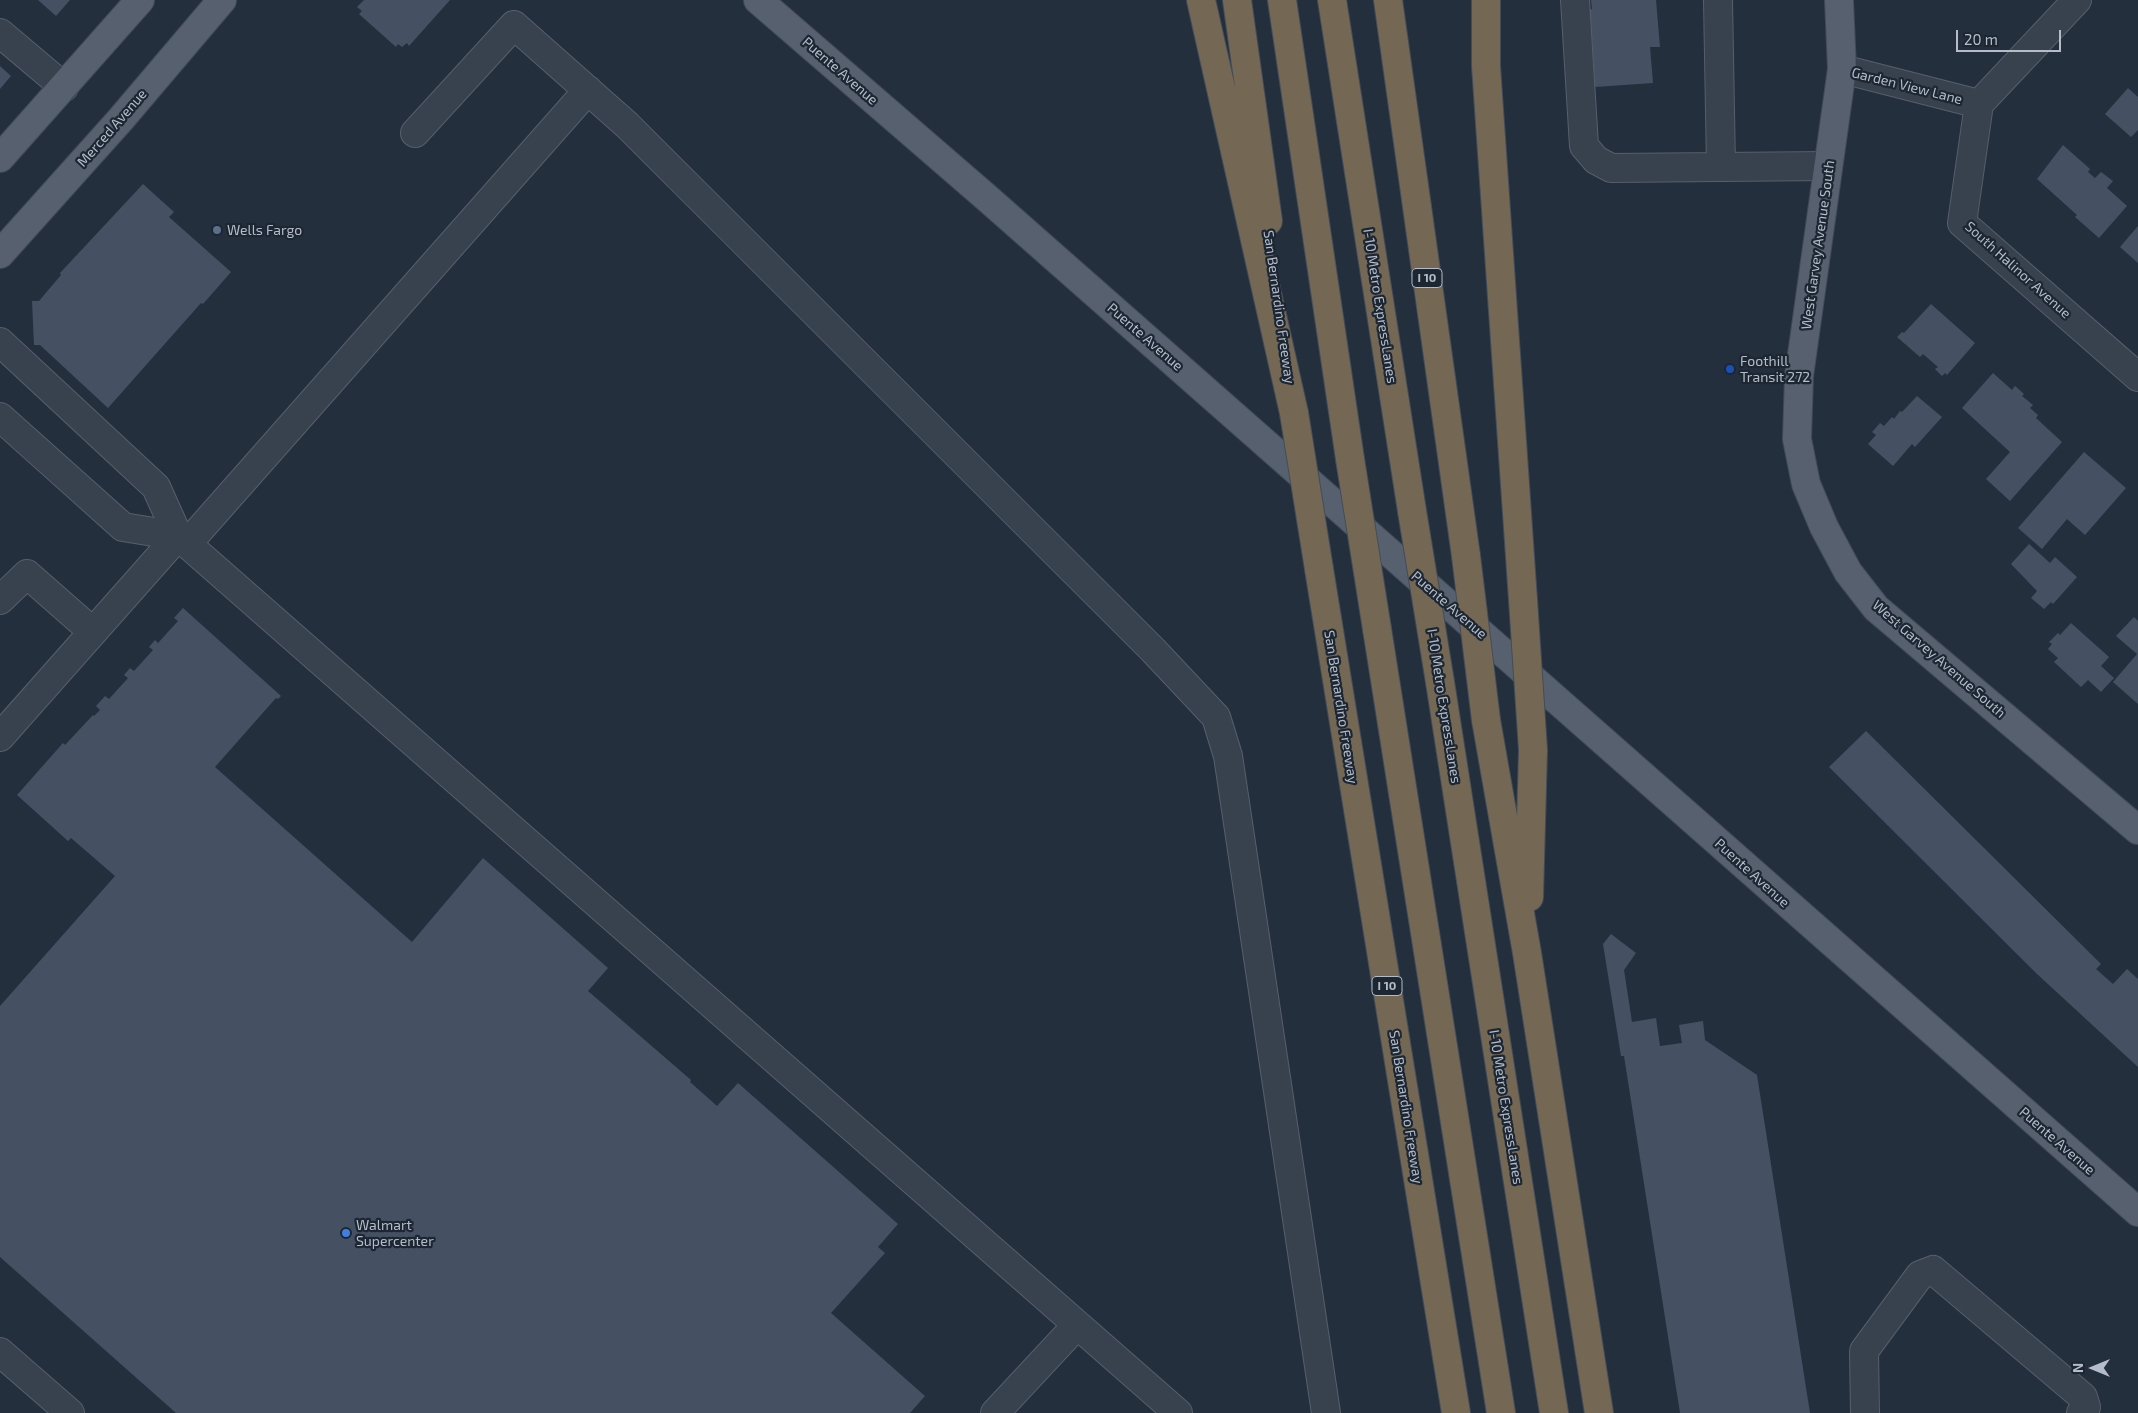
<!DOCTYPE html>
<style>
body{margin:0}
#map{position:relative;width:2138px;height:1413px;overflow:hidden;background:#242f3e;font-family:"Exo 2",sans-serif}
canvas{display:block}
.north{position:absolute;left:2068px;top:1343px;width:50px;height:50px;-webkit-text-stroke:4px #1d2633;paint-order:stroke;rotate:270deg;font-size:14px;font-weight:700;line-height:20px;text-align:center;color:#b4bcc9}
.north::after{content:'';display:block;margin:auto;width:18px;height:22px;background:#b4bcc9;clip-path:polygon(50% 0,100% 100%,50% 72%,0 100%)}
.scale{position:absolute;left:1956px;top:30px;width:105px;height:22px;box-sizing:border-box;border:2px solid #b4bcc9;border-top:0;padding-left:6px;font-size:15px;line-height:18px;white-space:nowrap;color:#b4bcc9;-webkit-text-stroke:4px #1d2633;paint-order:stroke}
</style>
<div id="map">
<canvas width="2138" height="1413"></canvas>
<div class="north">N</div>
<div class="scale">20 m</div>
</div>
<script>
const context = document.querySelector('canvas').getContext('2d');
context.lineJoin = 'round';
function fill(path, color) { context.fillStyle = color; context.fill(path, 'evenodd'); }
const shape = rows => new Path2D(rows.map(r => 'M' + r).join(''));
function strokePath(path, color, width, dash) { context.strokeStyle = color; context.lineWidth = width; context.lineCap = dash ? 'butt' : 'round'; context.setLineDash(dash || []); context.stroke(path); }
function label(font, color, halo, rows, align = 'center') {
  context.font = font + ' "Exo 2",sans-serif'; context.lineWidth = 4.5; context.setLineDash([]); context.textBaseline = 'middle'; context.strokeStyle = halo; context.fillStyle = color; for (const [text, x, y, turn = 0] of rows) {
    context.save(); context.translate(x, y); context.rotate((+turn || 0) * Math.PI / 180); context.textAlign = isNaN(turn) ? turn : align; if (halo) context.strokeText(text, 0, 0); context.fillText(text, 0, 0); context.restore();
  }
}
fill(shape([
 [38,0,70,0,56,16],
 [364,0,450,0,409,46,407,43,402,47,398,44,396,47,359,14,362,11,357,7],
 [1591,0,1656,0,1660,47,1650,47,1653,83,1595,87,1592,39,1589,39,1587,10,1592,9],
 [0,66,11,76,0,89],
 [2128,88,2138,97,2138,130,2131,137,2105,114],
 [2063,145,2090,169,2088,172,2095,178,2101,172,2113,181,2107,188,2127,206,2099,238,2075,217,2077,215,2037,179],
 [143,184,174,212,169,217,231,272,203,304,201,303,108,408,40,345,34,345,32,301,39,301,61,275,60,273],
 [2138,226,2138,263,2120,247],
 [1931,304,1975,343,1947,375,1945,373,1942,376,1935,369,1938,367,1923,354,1920,357,1897,337,1902,332,1904,333],
 [1993,373,2012,390,2015,386,2024,394,2022,396,2033,405,2030,408,2038,415,2036,418,2062,442,2010,501,1986,479,2010,452,1962,408],
 [1917,396,1942,417,1915,447,1912,444,1893,466,1868,444,1876,435,1872,432,1880,423,1884,426,1892,417,1894,419,1900,411,1902,412],
 [2084,452,2126,488,2085,535,2067,519,2042,549,2018,528],
 [2029,544,2050,563,2055,557,2077,577,2053,604,2051,602,2044,609,2031,598,2037,591,2011,564],
 [183,608,281,696,278,699,276,698,215,767,412,942,483,858,608,968,588,991,691,1080,690,1082,717,1106,738,1083,898,1224,878,1247,885,1253,831,1313,925,1396,910,1413,176,1413,0,1257,0,1006,115,876,71,838,68,841,17,795,63,743,65,745,93,715,94,716,100,710,96,706,105,696,109,699,128,678,124,675,130,668,134,671,153,650,149,647,155,640,158,643,178,621,174,618],
 [2134,617,2138,621,2138,704,2113,682,2137,654,2116,636],
 [2071,623,2109,657,2101,666,2114,678,2101,692,2088,680,2081,687,2054,662,2058,658,2048,649,2052,644,2049,642,2058,633,2060,635],
 [1866,731,2101,964,2096,969,2113,984,2127,969,2138,979,2138,1067,2037,974,1829,767],
 [1611,934,1636,953,1624,970,1632,1022,1656,1018,1660,1046,1682,1043,1679,1025,1703,1021,1705,1040,1757,1075,1810,1413,1680,1413,1624,1056,1621,1056,1603,944]
]), '#455162');
const minor = shape([
 [1575,0,1584,146,1596,160,1611,168,1828,166],
 [1718,0,1721,167],
 [0,33,64,87],
 [1842,69,1979,104,2077,0],
 [1979,104,1962,223,2138,377],
 [415,133,514,25,627,125,1153,650,1216,717,1228,756,1326,1413],
 [0,342,156,487,178,536,1178,1413],
 [0,417,123,527,178,536],
 [187,544,588,90],
 [0,600,27,574,93,632],
 [0,737,178,536],
 [0,1352,70,1413],
 [995,1413,1077,1325],
 [1865,1413,1864,1351,1920,1275,1933,1270,2083,1397,2086,1407,2081,1413]
]);
const major = shape([
 [758,0,987,198,2138,1212],
 [1839,0,1842,69,1799,376,1797,439,1806,484,1824,527,1848,572,1876,608,2138,830],
 [0,158,140,0],
 [0,254,121,119,222,0]
]);
const highway = shape([
 [1201,0,1294,413],
 [1237,0,1268,221],
 [1282,0,1350,459],
 [1332,0,1412,511],
 [1388,0,1466,556],
 [1486,0,1486,66,1523,600],
 [1319,569,1456,1413],
 [1377,629,1501,1413],
 [1440,682,1554,1413],
 [1486,720,1527,953,1599,1413],
 [1529,897,1533,750]
]);
strokePath(minor, '#565f6c', 30);
strokePath(major, '#414a57', 30);
strokePath(highway, '#434c59', 30);
strokePath(minor, '#38414e', 28);
strokePath(major, '#56606e', 28);
strokePath(highway, '#746855', 28);
const highwayBridge = shape([
 [1294,413,1319,569],
 [1350,459,1377,629],
 [1412,511,1440,682],
 [1466,556,1486,720],
 [1523,600,1533,750]
]);
strokePath(highwayBridge, '#434c59', 30, []);
strokePath(highwayBridge, '#746855', 28);
for (const [x, y, r, color] of [
 [217,230,5,"#5c6f8a"],
 [1730,369,5,"#1a4fb4"],
 [346,1233,5,"#3f7fe0"]
]) { const dot = new Path2D(); dot.arc(x, y, r, 0, 2 * Math.PI); context.fillStyle = color; context.fill(dot); strokePath(dot, '#1d2633', 2); }
for (const [x, y, w] of [
 [1427,278,30],
 [1387,986,30]
]) { const box = new Path2D(); box.roundRect(x - w / 2, y - 9.5, w, 19, 4); context.fillStyle = '#1d2633'; context.fill(box); strokePath(box, '#b4bcc9', 1); }
label('bold 12px', '#b4bcc9', null, [
 ["I 10",1427,278],
 ["I 10",1387,986]
]);
label('14px', '#b4bcc9', '#1d2633', [
 ["Puente Avenue",840,71,41],
 ["Garden View Lane",1907,86,14],
 ["Merced Avenue",112,128,-49],
 ["West Garvey Avenue South",1818,245,-82],
 ["South Halinor Avenue",2018,270,42],
 ["I-10 Metro ExpressLanes",1380,306,81],
 ["San Bernardino Freeway",1279,307,82],
 ["Puente Avenue",1145,337,41],
 ["Puente Avenue",1449,605,41],
 ["West Garvey Avenue South",1939,659,41],
 ["I-10 Metro ExpressLanes",1444,706,81],
 ["San Bernardino Freeway",1341,707,81],
 ["Puente Avenue",1752,873,42],
 ["San Bernardino Freeway",1406,1107,81],
 ["I-10 Metro ExpressLanes",1506,1107,81],
 ["Puente Avenue",2057,1141,41]
]);
label('14px', '#b4bcc9', '#1d2633', [
 ["Wells Fargo",227,230],
 ["Foothill",1740,361],
 ["Transit 272",1740,377],
 ["Walmart",356,1225],
 ["Supercenter",356,1241]
], 'left');
</script>
